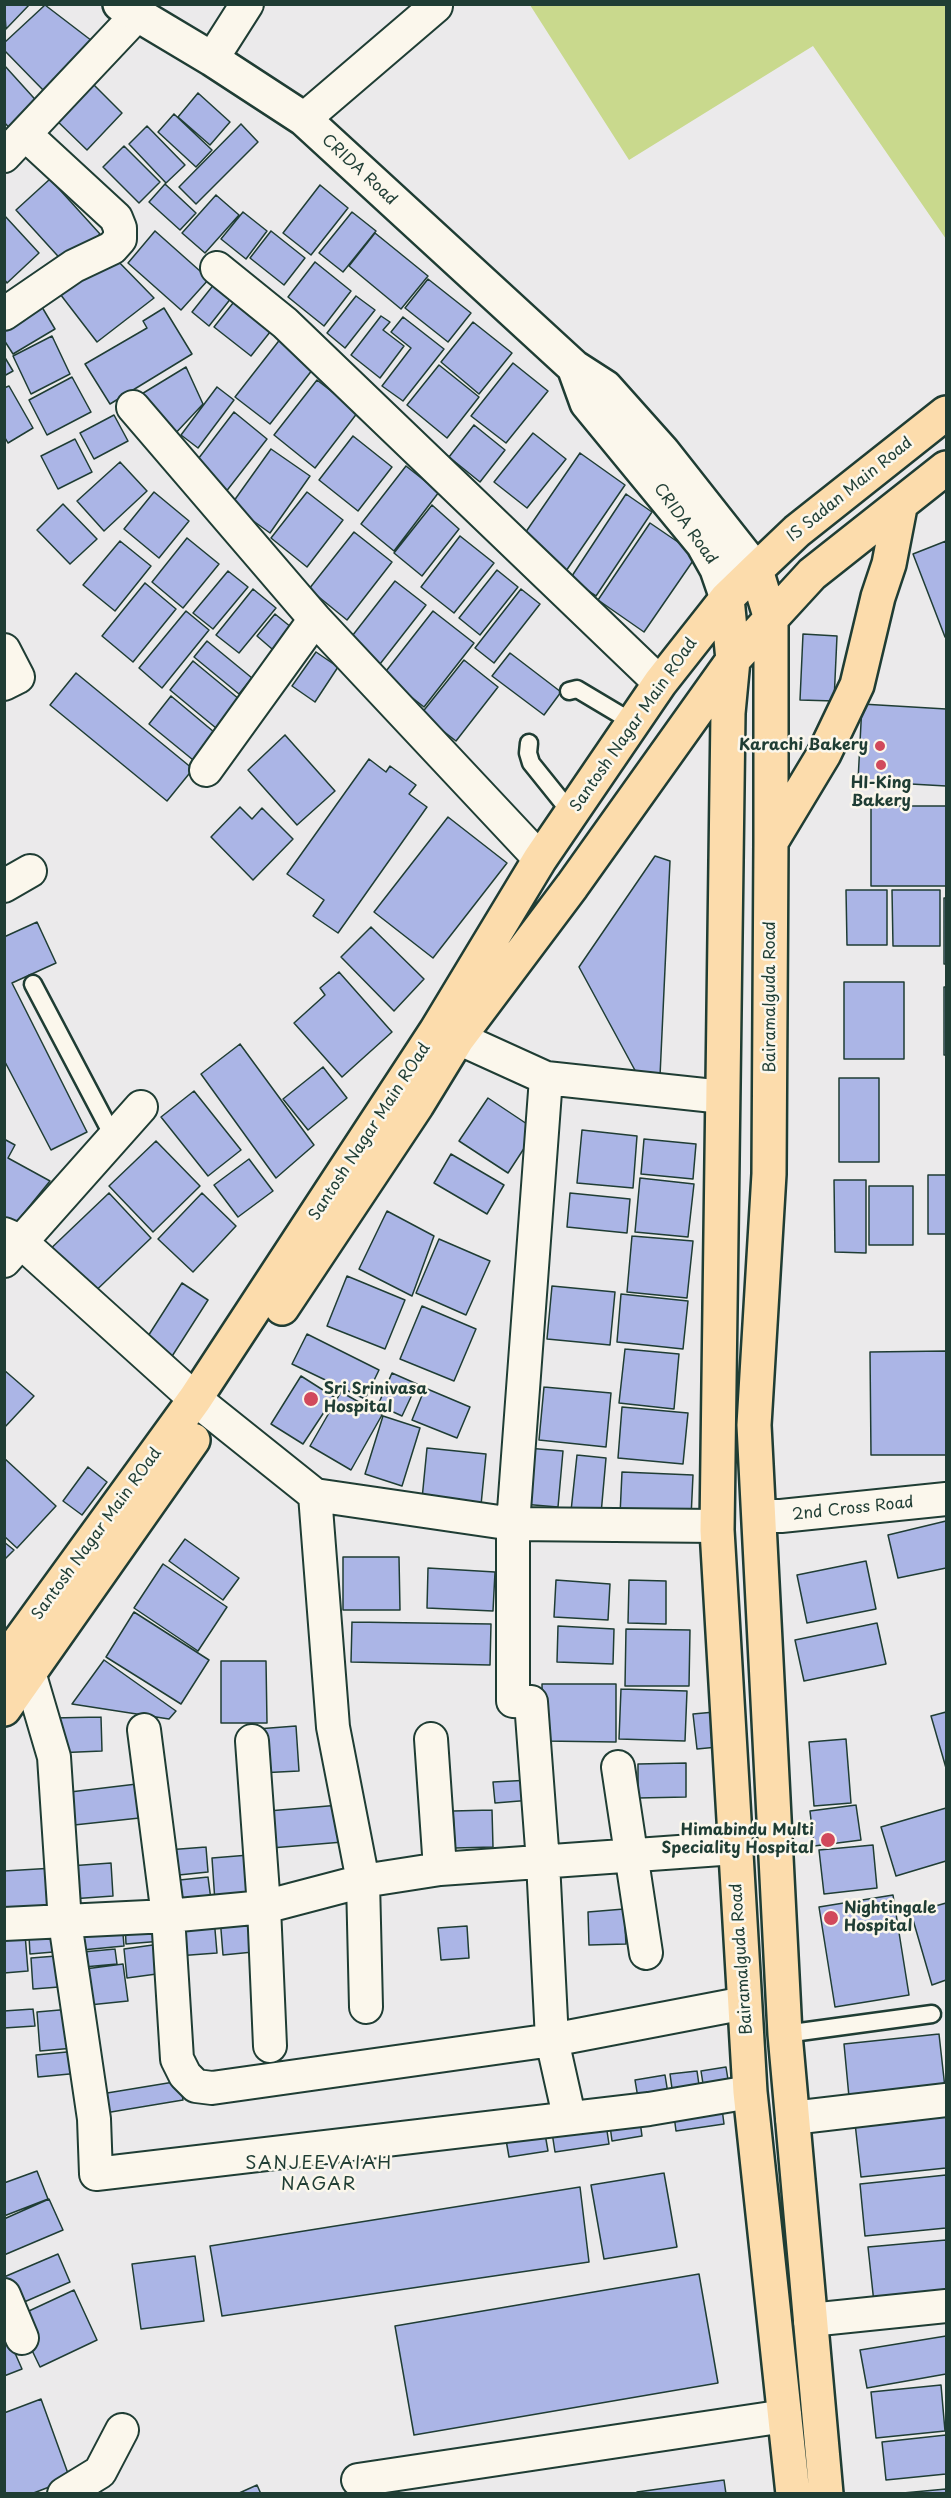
<!DOCTYPE html>
<style>
body{margin:0}
#map{position:relative;width:951px;height:2498px;overflow:hidden;background:#ebeaeb;font-family:"Playpen Sans",sans-serif}
canvas{display:block}
.frame{position:absolute;inset:0;border:6px solid #1f3d34;pointer-events:none}
</style>
<div id="map">
<canvas width="951" height="2498"></canvas>
<div class="frame"></div>
</div>
<script>
const context = document.querySelector('canvas').getContext('2d');
context.lineJoin = 'round';
function fill(path, color) { context.fillStyle = color; context.fill(path, 'evenodd'); }
const shape = rows => new Path2D(rows.map(r => 'M' + r).join(''));
function strokePath(path, color, width, dash) { context.strokeStyle = color; context.lineWidth = width; context.lineCap = dash ? 'butt' : 'round'; context.setLineDash(dash || []); context.stroke(path); }
function label(font, color, halo, rows, align = 'center') {
  context.font = font + ' "Playpen Sans",sans-serif'; context.lineWidth = 5; context.setLineDash([]); context.textBaseline = 'middle'; context.strokeStyle = halo; context.fillStyle = color; for (const [text, x, y, turn = 0] of rows) {
    context.save(); context.translate(x, y); context.rotate((+turn || 0) * Math.PI / 180); context.textAlign = isNaN(turn) ? turn : align; if (halo) context.strokeText(text, 0, 0); context.fillText(text, 0, 0); context.restore();
  }
}
fill(shape([
 [530,5,946,5,946,239,813,46,629,160]
]), '#c9d98d');
const building = shape([
 [4,4,30,4,6,29,4,4],
 [45,5,96,44,44,91,4,50,4,43,45,5],
 [4,65,42,107,14,133,4,122,4,65],
 [86,77,122,113,87,150,50,114,86,77],
 [198,93,230,122,210,145,178,117,198,93],
 [174,114,212,150,196,167,158,132,174,114],
 [241,124,258,142,196,204,179,187,241,124],
 [147,126,185,165,166,183,129,144,147,126],
 [124,146,160,182,139,203,103,167,124,146],
 [50,179,100,234,66,265,16,210,50,179],
 [165,184,196,213,180,230,149,202,165,184],
 [320,185,348,208,311,255,283,233,320,185],
 [216,195,239,215,205,253,182,233,216,195],
 [243,212,267,231,246,259,221,239,243,212],
 [352,212,376,231,343,272,319,253,352,212],
 [4,215,39,253,7,283,4,279,4,215],
 [155,231,209,279,181,310,128,263,155,231],
 [271,231,305,258,284,285,250,258,271,231],
 [375,233,428,276,401,309,349,266,375,233],
 [113,256,154,298,97,342,57,290,113,256],
 [315,262,351,291,324,326,288,297,315,262],
 [428,279,471,313,448,342,405,308,428,279],
 [215,283,232,297,209,326,192,312,215,283],
 [241,293,278,322,251,356,214,327,241,293],
 [356,296,375,310,345,348,327,333,356,296],
 [39,302,55,329,13,354,4,340,4,322,39,302],
 [164,308,192,354,110,404,85,364,147,328,143,321,164,308],
 [381,316,390,322,383,330,404,346,380,378,351,355,381,316],
 [403,317,444,349,403,401,382,386,411,348,391,332,403,317],
 [473,322,512,353,479,394,441,362,473,322],
 [285,333,320,360,270,424,235,397,285,333],
 [52,336,70,374,31,394,13,356,52,336],
 [4,356,13,371,4,376,4,356],
 [513,363,548,391,506,443,471,416,513,363],
 [439,365,479,397,447,438,407,405,439,365],
 [186,367,203,404,172,437,140,395,186,367],
 [72,377,91,412,47,435,29,400,72,377],
 [317,380,358,412,315,468,274,435,317,380],
 [9,386,33,428,8,443,4,436,4,388,9,386],
 [217,387,234,400,198,448,181,435,217,387],
 [234,412,267,439,225,493,192,467,234,412],
 [114,415,128,441,94,459,80,433,114,415],
 [474,425,505,450,480,482,449,457,474,425],
 [533,433,566,459,527,508,494,482,533,433],
 [353,436,392,467,358,511,319,480,353,436],
 [75,439,92,472,58,489,41,456,75,439],
 [271,449,310,476,270,533,231,505,271,449],
 [580,453,625,485,566,571,521,539,580,453],
 [120,462,147,491,104,531,77,501,120,462],
 [406,466,439,492,394,551,361,524,406,466],
 [154,492,189,521,159,558,124,529,154,492],
 [307,492,343,520,307,567,271,538,307,492],
 [626,494,652,512,596,596,570,579,626,494],
 [63,504,97,539,70,564,37,530,63,504],
 [432,505,459,529,422,576,394,553,432,505],
 [650,523,697,555,644,632,598,600,650,523],
 [354,532,392,562,347,620,309,589,354,532],
 [460,536,494,563,454,613,421,587,460,536],
 [187,538,219,564,183,608,152,582,187,538],
 [120,541,151,566,115,611,83,585,120,541],
 [946,541,946,636,945,637,913,554,946,541],
 [497,570,518,587,480,635,459,618,497,570],
 [228,571,248,587,213,629,193,613,228,571],
 [395,581,426,605,380,664,349,640,395,581],
 [145,583,176,609,133,662,102,636,145,583],
 [253,589,276,608,239,653,216,635,253,589],
 [521,589,540,604,494,663,475,648,521,589],
 [186,611,209,630,162,688,139,668,186,611],
 [433,611,474,643,424,707,383,675,433,611],
 [275,614,297,632,279,655,257,636,275,614],
 [803,634,837,636,834,701,800,700,803,634],
 [207,641,252,678,239,694,194,657,207,641],
 [316,652,338,667,315,702,292,686,316,652],
 [510,653,561,692,544,715,492,676,510,653],
 [464,660,498,687,456,741,421,714,464,660],
 [193,661,245,704,222,733,170,690,193,661],
 [76,673,193,769,167,801,50,705,76,673],
 [171,696,220,737,198,764,149,724,171,696],
 [862,704,946,709,946,786,858,781,862,704],
 [285,735,335,791,297,825,248,770,285,735],
 [369,759,386,772,390,766,416,785,409,794,427,807,338,933,313,916,324,900,287,874,369,759],
 [871,806,946,806,946,886,871,886,871,806],
 [240,807,252,819,262,808,293,839,253,880,211,837,240,807],
 [448,817,507,863,433,958,374,912,448,817],
 [655,856,670,861,660,1076,637,1074,579,967,655,856],
 [846,890,887,890,887,945,847,945,846,890],
 [892,890,940,890,940,946,893,946,892,890],
 [944,898,946,898,946,964,944,964,944,898],
 [37,922,56,963,12,983,87,1132,51,1150,4,1060,4,937,37,922],
 [371,927,424,979,394,1011,341,957,371,927],
 [339,972,392,1032,342,1077,294,1023,325,995,320,988,339,972],
 [844,982,904,982,904,1059,844,1059,844,982],
 [944,987,946,987,946,1055,944,1055,944,987],
 [240,1044,314,1145,276,1178,201,1074,240,1044],
 [323,1067,347,1098,308,1130,283,1099,323,1067],
 [839,1078,879,1078,879,1162,839,1162,839,1078],
 [194,1091,241,1150,208,1176,161,1117,194,1091],
 [488,1098,536,1130,508,1173,459,1141,488,1098],
 [582,1130,637,1136,633,1188,577,1183,582,1130],
 [4,1139,15,1145,8,1158,50,1181,15,1224,4,1219,4,1139],
 [644,1139,696,1144,693,1179,641,1174,644,1139],
 [156,1141,200,1186,153,1232,109,1186,156,1141],
 [451,1154,504,1185,487,1214,434,1183,451,1154],
 [249,1159,273,1191,238,1217,214,1185,249,1159],
 [928,1175,946,1175,946,1234,928,1234,928,1175],
 [640,1178,694,1184,688,1237,635,1232,640,1178],
 [834,1180,866,1180,866,1253,835,1252,834,1180],
 [869,1186,913,1186,913,1245,869,1245,869,1186],
 [109,1193,151,1238,86,1300,44,1255,109,1193],
 [202,1193,236,1226,193,1272,158,1239,202,1193],
 [570,1193,630,1199,627,1233,567,1227,570,1193],
 [387,1211,434,1236,412,1296,359,1269,387,1211],
 [632,1236,693,1241,687,1298,627,1292,632,1236],
 [439,1239,490,1261,466,1315,416,1293,439,1239],
 [347,1276,405,1300,385,1349,327,1326,347,1276],
 [182,1283,208,1300,169,1361,143,1344,182,1283],
 [552,1286,615,1292,610,1345,547,1339,552,1286],
 [621,1294,688,1301,683,1349,617,1342,621,1294],
 [422,1306,476,1329,454,1381,400,1359,422,1306],
 [307,1334,379,1370,365,1399,292,1364,307,1334],
 [625,1349,679,1354,674,1409,619,1403,625,1349],
 [946,1351,946,1455,871,1455,870,1352,946,1351],
 [4,1370,34,1396,4,1428,4,1370],
 [392,1373,417,1384,402,1416,378,1405,392,1373],
 [301,1376,334,1397,303,1444,271,1424,301,1376],
 [544,1387,611,1393,606,1447,539,1440,544,1387],
 [425,1388,470,1407,457,1438,412,1420,425,1388],
 [341,1392,382,1415,351,1470,310,1446,341,1392],
 [622,1407,688,1413,683,1464,618,1458,622,1407],
 [383,1416,420,1428,402,1486,365,1474,383,1416],
 [427,1448,486,1454,481,1505,422,1499,427,1448],
 [527,1448,563,1451,558,1507,522,1504,527,1448],
 [577,1455,606,1458,601,1514,571,1511,577,1455],
 [4,1458,56,1506,17,1548,4,1536,4,1458],
 [88,1467,107,1482,82,1515,63,1501,88,1467],
 [622,1472,693,1475,691,1518,620,1515,622,1472],
 [946,1521,946,1568,898,1578,888,1535,946,1521],
 [185,1539,239,1578,223,1600,169,1561,185,1539],
 [4,1542,14,1550,4,1560,4,1542],
 [343,1557,399,1557,400,1610,343,1610,343,1557],
 [866,1561,876,1609,807,1623,797,1575,866,1561],
 [163,1564,227,1607,198,1651,134,1608,163,1564],
 [428,1568,495,1572,493,1611,427,1608,428,1568],
 [556,1580,610,1584,608,1620,554,1617,556,1580],
 [629,1580,666,1581,666,1624,628,1623,629,1580],
 [134,1612,209,1660,181,1704,106,1657,134,1612],
 [352,1622,491,1624,490,1665,351,1662,352,1622],
 [877,1623,886,1664,804,1681,795,1640,877,1623],
 [558,1626,614,1629,613,1664,557,1662,558,1626],
 [626,1629,690,1630,689,1686,625,1686,626,1629],
 [104,1660,176,1711,169,1719,72,1704,104,1660],
 [221,1661,266,1661,267,1723,221,1723,221,1661],
 [542,1684,616,1684,616,1742,543,1741,542,1684],
 [621,1689,687,1691,685,1741,619,1739,621,1689],
 [725,1711,728,1746,697,1749,693,1714,725,1711],
 [946,1712,946,1768,931,1716,946,1712],
 [101,1717,102,1751,55,1753,53,1718,101,1717],
 [296,1726,299,1771,259,1773,257,1729,296,1726],
 [846,1739,851,1803,814,1806,809,1742,846,1739],
 [686,1763,686,1797,638,1798,638,1764,686,1763],
 [531,1780,532,1800,495,1803,493,1782,531,1780],
 [145,1783,149,1817,74,1825,70,1792,145,1783],
 [340,1805,343,1842,271,1848,268,1811,340,1805],
 [856,1805,861,1840,814,1846,810,1811,856,1805],
 [946,1808,946,1861,896,1876,881,1827,946,1808],
 [492,1810,493,1847,455,1848,453,1811,492,1810],
 [873,1845,877,1888,824,1894,819,1850,873,1845],
 [206,1847,208,1872,169,1876,167,1850,206,1847],
 [249,1855,253,1899,215,1902,212,1858,249,1855],
 [111,1863,113,1896,71,1899,69,1866,111,1863],
 [54,1868,57,1915,4,1918,4,1871,54,1868],
 [208,1877,211,1900,172,1904,170,1881,208,1877],
 [893,1895,909,1995,835,2007,819,1907,893,1895],
 [946,1903,946,1980,932,1985,911,1913,946,1903],
 [624,1909,626,1944,589,1945,588,1912,624,1909],
 [260,1914,263,1951,223,1955,220,1917,260,1914],
 [214,1918,217,1953,177,1956,174,1921,214,1918],
 [160,1920,162,1941,126,1944,125,1922,160,1920],
 [122,1922,124,1946,82,1950,80,1926,122,1922],
 [467,1926,469,1958,441,1960,438,1928,467,1926],
 [64,1933,65,1951,30,1954,29,1936,64,1933],
 [25,1934,28,1971,4,1973,4,1936,25,1934],
 [160,1944,164,1973,127,1978,124,1949,160,1944],
 [115,1949,117,1964,84,1967,83,1952,115,1949],
 [69,1955,72,1986,33,1989,31,1958,69,1955],
 [123,1964,128,2001,89,2005,85,1969,123,1964],
 [33,2009,35,2026,4,2028,4,2011,33,2009],
 [71,2009,74,2048,40,2051,37,2012,71,2009],
 [939,2034,945,2088,849,2097,844,2044,939,2034],
 [77,2051,80,2073,38,2077,36,2055,77,2051],
 [726,2067,729,2086,704,2090,701,2071,726,2067],
 [697,2071,700,2092,673,2096,670,2074,697,2071],
 [665,2075,669,2100,639,2104,635,2080,665,2075],
 [180,2081,183,2100,99,2114,95,2095,180,2081],
 [721,2101,724,2124,676,2131,673,2108,721,2101],
 [946,2105,946,2168,861,2177,854,2114,946,2105],
 [639,2114,642,2136,612,2141,609,2118,639,2114],
 [605,2118,609,2144,555,2152,551,2126,605,2118],
 [544,2128,548,2151,509,2157,505,2134,544,2128],
 [37,2171,48,2199,4,2216,4,2183,37,2171],
 [664,2173,677,2247,604,2259,591,2185,664,2173],
 [946,2175,946,2228,865,2236,860,2184,946,2175],
 [580,2187,589,2262,222,2316,210,2246,580,2187],
 [49,2199,63,2230,4,2255,4,2219,49,2199],
 [946,2240,946,2296,874,2303,868,2247,946,2240],
 [58,2254,70,2282,15,2306,4,2282,4,2277,58,2254],
 [195,2256,204,2321,141,2329,132,2264,195,2256],
 [699,2274,718,2383,414,2435,395,2326,699,2274],
 [74,2290,97,2340,40,2367,16,2317,74,2290],
 [4,2328,22,2369,4,2376,4,2328],
 [946,2336,946,2374,867,2388,860,2350,946,2336],
 [941,2385,945,2431,876,2438,871,2392,941,2385],
 [41,2399,70,2479,31,2494,4,2494,4,2413,41,2399],
 [946,2435,946,2474,886,2480,882,2442,946,2435],
 [724,2480,726,2494,637,2494,637,2492,724,2480],
 [257,2485,261,2494,237,2494,257,2485],
 [946,2489,946,2494,903,2493,946,2489]
]);
fill(building, '#abb5e6');
strokePath(building, '#1f3d34', 1.5);
const lane = shape([
 [569,691,577,689,634,723],
 [529,743,528,753,531,763,572,814],
 [33,984,113,1136],
 [785,2034,932,2014]
]);
const street = shape([
 [212,59,247,4],
 [304,119,436,6],
 [4,156,136,16],
 [217,268,285,323,660,683],
 [4,314,74,266,112,248,120,239,120,228,116,218,26,135],
 [133,407,315,619,540,859],
 [4,650,18,677,4,684],
 [206,770,315,619],
 [4,886,30,871],
 [458,1038,546,1078,723,1097],
 [546,1078,513,1524,513,1701,531,1702,543,1862,552,2040,569,2116],
 [4,1234,20,1241,195,1399,315,1495,513,1524,717,1526],
 [4,1261,141,1107],
 [315,1495,333,1727,363,1881,366,2007],
 [759,1516,781,1516,946,1499],
 [29,1672,54,1757,65,1922,94,2119,96,2174,649,2109,750,2092],
 [144,1730,168,1916,177,2059,185,2075,196,2086,212,2088,552,2040,745,2003],
 [431,1739,440,1869],
 [252,1741,264,1907,270,2046],
 [618,1767,646,1953],
 [4,1924,168,1916,264,1907,363,1881,440,1869,735,1848],
 [792,2118,946,2100],
 [4,2295,22,2338],
 [810,2320,946,2306],
 [358,2480,785,2416],
 [64,2494,100,2472,122,2430]
]);
const secondary = shape([
 [120,4,212,59,304,119,574,367,605,387,663,452,756,570],
 [574,367,587,403,703,544,717,569,727,598]
]);
const primary = shape([
 [756,570,771,619,771,842,769,1174,754,1425,785,2034,826,2494],
 [727,598,733,660,728,713,717,1530,750,2092,793,2494],
 [771,842,824,754,857,685,878,597,889,564,900,507],
 [282,1308,417,1105,458,1038,572,886,733,660,812,574,946,468],
 [4,1662,195,1399,436,1031,540,859,660,683,727,598,756,570,797,531,946,413],
 [4,1709,193,1440]
]);
strokePath(lane, '#1f3d34', 21);
strokePath(street, '#1f3d34', 36);
strokePath(secondary, '#1f3d34', 38);
strokePath(primary, '#1f3d34', 38);
strokePath(lane, '#fbf7ec', 16);
strokePath(street, '#fbf7ec', 32);
strokePath(secondary, '#fbf7ec', 33);
strokePath(primary, '#fcdcac', 33);
for (const [x, y, r, color] of [
 [880,746,6,"#d1495b"],
 [881,765,6,"#d1495b"],
 [311,1399,8,"#d1495b"],
 [828,1840,8,"#d1495b"],
 [831,1918,8,"#d1495b"]
]) { const dot = new Path2D(); dot.arc(x, y, r, 0, 2 * Math.PI); context.fillStyle = color; context.fill(dot); strokePath(dot, '#fbf7ec', 2); }
label('16px', '#1f3d34', '#fbf7ec', [
 ["CRIDA Road",359,170,43],
 ["IS Sadan Main Road",850,490,-39],
 ["CRIDA Road",685,524,54],
 ["Santosh Nagar Main ROad",634,725,-55],
 ["Bairamalguda Road",771,997,-90],
 ["Santosh Nagar Main ROad",370,1132,-57],
 ["2nd Cross Road",853,1509,-6],
 ["Santosh Nagar Main ROad",97,1534,-54],
 ["Bairamalguda Road",742,1959,-94]
]);
label('bold 16px', '#1f3d34', '#fbf7ec', [
 ["Karachi Bakery",868,746],
 ["HI-King",881,784,"center"],
 ["Bakery",881,802,"center"],
 ["Sri Srinivasa",324,1390,"left"],
 ["Hospital",324,1408,"left"],
 ["Himabindu Multi",814,1831],
 ["Speciality Hospital",814,1849],
 ["Nightingale",844,1909,"left"],
 ["Hospital",844,1927,"left"]
], 'right');
context.letterSpacing = '1.5px';
label('18px', '#1f3d34', '#fbf7ec', [
 ["SANJEEVAIAH",319,2164],
 ["NAGAR",319,2185]
]);
context.letterSpacing = '0px';
</script>
